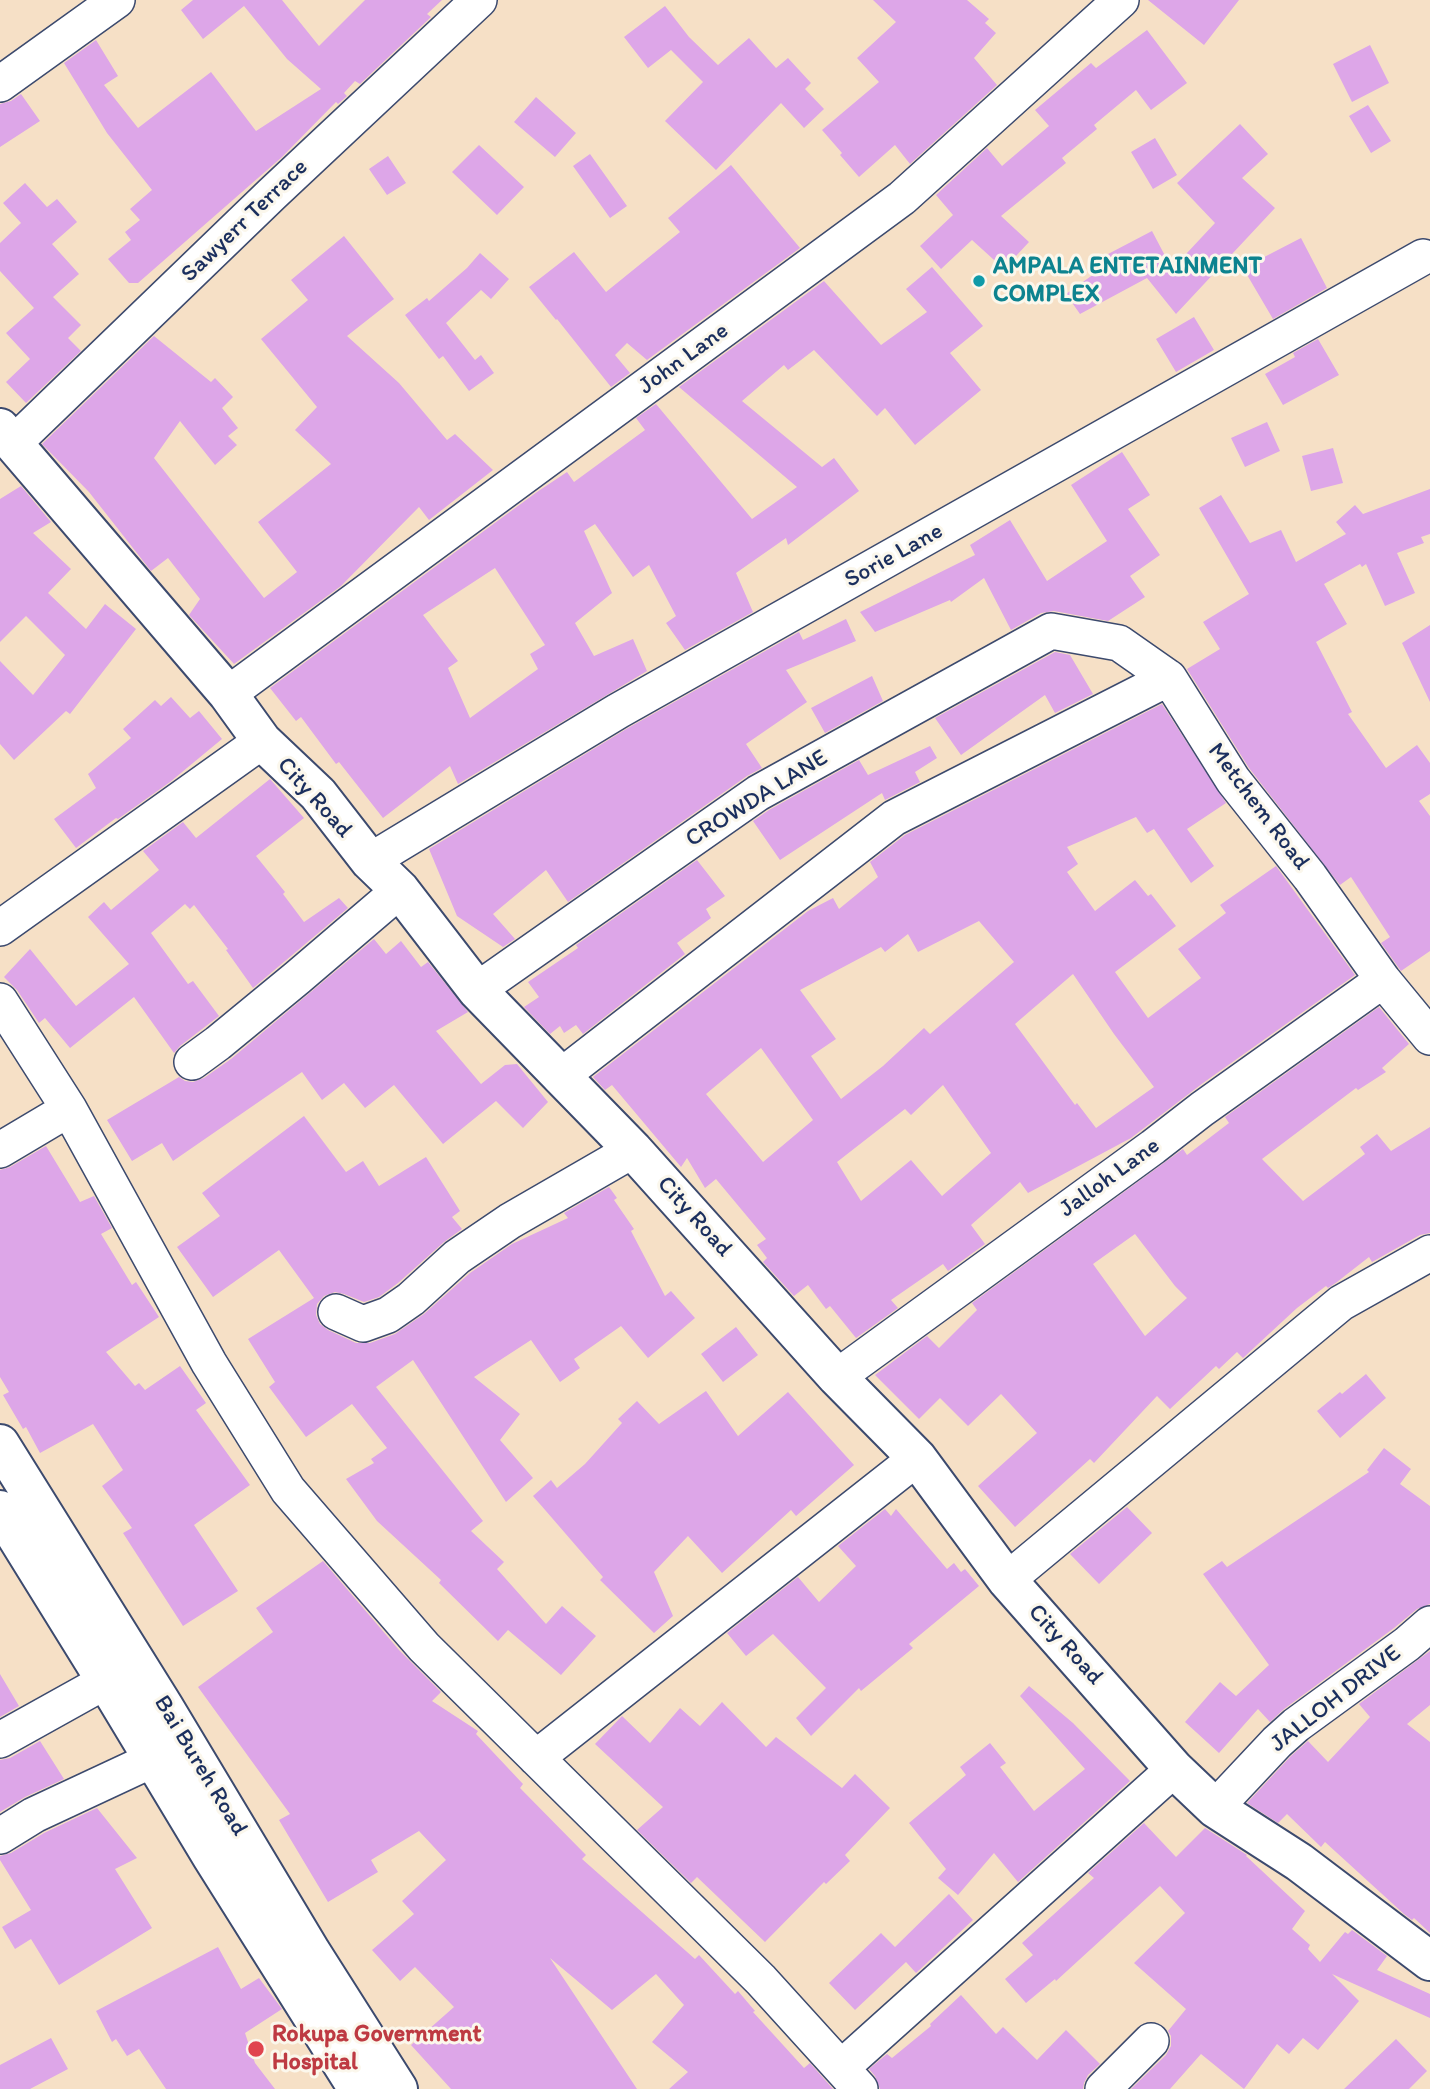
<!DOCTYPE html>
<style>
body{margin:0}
canvas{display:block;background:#f6e0c6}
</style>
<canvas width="1430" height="2089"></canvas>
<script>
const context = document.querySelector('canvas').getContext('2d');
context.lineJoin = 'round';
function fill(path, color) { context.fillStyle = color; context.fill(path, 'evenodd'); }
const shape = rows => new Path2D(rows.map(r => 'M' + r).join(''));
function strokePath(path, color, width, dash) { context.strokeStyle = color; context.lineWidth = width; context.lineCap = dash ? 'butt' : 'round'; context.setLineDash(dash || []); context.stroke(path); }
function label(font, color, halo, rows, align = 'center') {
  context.font = font + ' Itim,sans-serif'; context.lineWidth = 6; context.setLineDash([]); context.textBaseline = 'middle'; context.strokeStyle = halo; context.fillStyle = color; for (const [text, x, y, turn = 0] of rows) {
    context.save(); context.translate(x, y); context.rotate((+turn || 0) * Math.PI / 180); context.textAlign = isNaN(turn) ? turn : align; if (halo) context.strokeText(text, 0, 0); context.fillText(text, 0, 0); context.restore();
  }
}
fill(shape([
 [193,0,282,0,319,46,365,0,442,0,427,14,431,17,360,84,355,81,344,93,347,96,338,104,336,102,282,157,138,283,129,283,108,259,131,240,125,232,140,220,130,209,152,190,107,133,64,63,96,40,118,76,104,85,138,128,211,72,256,131,321,89,287,59,244,6,203,39,181,10],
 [873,0,967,0,989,19,985,23,996,33,974,58,997,85,910,164,895,145,859,177,840,155,842,153,822,130,879,82,857,58,896,22],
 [1148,0,1239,0,1204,45],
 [665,6,689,37,718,65,749,38,776,68,788,58,811,83,805,89,824,109,804,128,781,103,716,170,665,121,703,82,671,50,648,68,624,37],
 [1147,30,1187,83,1151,110,1136,90,1094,125,1097,129,1062,158,1066,163,1001,216,1029,242,1004,269,972,240,941,269,920,246,953,215,936,195,987,148,1002,166,1049,126,1035,110,1091,63,1096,68],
 [1370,45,1389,83,1352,102,1333,64],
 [21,94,40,121,0,147,0,104,11,101],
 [536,97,576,133,555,157,514,122],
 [1368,105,1391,141,1371,153,1349,116],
 [1240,124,1268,154,1242,178,1275,208,1176,314,1147,278,1080,314,1066,294,1094,274,1089,264,1152,231,1172,269,1215,223,1177,183],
 [1155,138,1177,175,1153,189,1131,152],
 [479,145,524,187,497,215,452,172],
 [590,154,627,206,610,218,573,166],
 [388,156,406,183,387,195,369,169],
 [731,165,800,248,647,360,627,343,615,355,630,373,611,387,557,319,556,320,529,287,574,252,606,292,680,232,668,218],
 [25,183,47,207,57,199,77,222,52,244,79,274,53,297,81,325,68,338,81,351,26,403,6,382,30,359,6,333,34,308,0,271,0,243,21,223,3,203],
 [344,236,394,299,347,336,399,383,447,440,455,434,493,470,429,520,419,507,341,586,234,664,189,615,200,599,168,558,151,571,89,492,42,444,154,336,211,382,215,378,233,397,222,408,238,428,228,436,237,445,215,465,180,421,154,458,264,598,297,572,258,522,331,464,295,430,317,407,261,339,308,300,291,280],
 [1301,238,1327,288,1273,319,1243,268],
 [480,253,509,279,491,299,481,290,446,323,475,360,481,355,494,373,469,391,443,356,439,359,405,315,427,298,429,301,467,268],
 [932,267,983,326,950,353,981,390,915,445,885,408,877,416,814,350,788,370,784,365,742,401,822,467,834,458,859,491,788,545,786,538,736,573,753,612,685,650,666,623,676,616,649,565,633,577,595,524,584,531,612,593,575,623,594,656,633,639,647,671,458,784,450,766,383,818,339,762,336,764,301,717,296,721,270,688,537,492,567,472,574,482,645,430,636,418,656,404,752,519,797,487,679,387,824,281,881,345,927,312,906,289],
 [495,568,545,645,530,654,538,669,470,718,448,668,458,661,423,615],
 [1194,317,1214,350,1176,372,1156,339],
 [1318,339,1339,375,1283,405,1265,374,1295,357,1293,353],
 [1267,422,1280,451,1245,467,1231,438],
 [1333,448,1343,483,1311,491,1302,456],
 [1122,452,1150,495,1128,509,1160,555,1130,576,1145,597,1108,621,1054,611,1041,613,1011,630,984,578,951,602,950,600,875,632,860,612,975,555,970,545,1010,520,1047,581,1107,541,1071,485],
 [21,486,51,522,33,533,71,569,48,593,86,629,105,604,136,629,70,714,66,711,14,760,0,744,0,661,33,695,65,655,26,616,0,642,0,499],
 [1430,489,1430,534,1421,537,1424,543,1397,553,1415,593,1385,606,1366,564,1362,567,1360,564,1324,584,1347,624,1316,642,1352,712,1348,714,1386,768,1417,745,1430,763,1430,794,1419,801,1430,816,1430,951,1401,971,1381,943,1390,937,1351,877,1340,885,1249,768,1187,669,1220,649,1203,622,1249,594,1199,508,1221,495,1250,543,1281,530,1296,562,1346,534,1336,522,1355,505,1363,514],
 [846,619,856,641,786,670,807,702,746,744,762,768,747,776,568,902,546,870,493,914,515,939,503,947,457,916,429,849,628,728,799,632,803,640],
 [1430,625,1430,702,1402,643],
 [1055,652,1070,655,1093,694,1055,713,1045,695,961,755,935,718],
 [872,676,883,701,825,733,811,708],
 [171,697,190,718,199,711,222,739,170,782,118,819,116,818,76,848,54,819,96,788,88,774,131,738,123,729,155,700,161,706],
 [1162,704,1226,803,1187,829,1214,866,1191,883,1154,829,1147,833,1136,817,1067,847,1078,864,1067,872,1095,911,1135,880,1148,896,1151,894,1176,926,1115,972,1148,1018,1201,978,1178,949,1226,913,1220,905,1276,866,1355,975,1203,1083,1131,1138,1028,1193,1020,1182,971,1225,985,1244,948,1271,943,1264,891,1300,898,1308,856,1338,830,1306,826,1309,808,1285,794,1296,763,1262,767,1258,757,1245,766,1239,716,1179,705,1188,687,1158,681,1167,612,1085,605,1090,593,1077,808,911,833,898,839,909,878,877,870,862,905,835],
 [979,921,1014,962,930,1034,924,1028,883,1066,841,1099,811,1056,836,1039,800,990,881,947,885,952,908,934,918,952],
 [1073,974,1114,1034,1154,1087,1096,1128,1077,1103,1075,1105,1015,1024],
 [761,1048,813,1120,763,1162,706,1094],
 [943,1085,991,1153,942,1196,911,1160,861,1201,837,1162,905,1109,911,1115],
 [930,746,937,758,915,772,920,782,885,800,882,793,780,860,753,821,769,810,859,760,868,775],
 [270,779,304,818,256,856,285,892,283,894,304,922,339,898,348,908,253,988,226,950,228,949,194,905,190,909,185,904,151,933,188,984,193,981,219,1016,180,1046,174,1053,134,997,70,1048,45,1018,39,1023,17,990,4,977,30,949,76,1006,129,964,88,917,104,902,111,910,159,870,143,851,183,822,196,838],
 [697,860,725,896,706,909,711,918,677,943,685,954,583,1034,576,1025,564,1033,560,1026,550,1034,524,1007,539,997,528,982,578,948,576,945],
 [374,939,386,954,401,941,421,967,428,962,468,1012,436,1031,481,1084,505,1065,517,1064,548,1102,523,1128,496,1101,443,1144,394,1085,365,1108,344,1083,322,1100,302,1072,173,1161,162,1143,132,1161,107,1120,179,1077,185,1081,193,1082,204,1078,231,1059],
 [1379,1007,1409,1044,1382,1068,1386,1072,1358,1090,1356,1088,1262,1159,1303,1201,1365,1154,1360,1147,1377,1134,1391,1151,1430,1127,1430,1233,1420,1235,1372,1262,1369,1257,1337,1282,1328,1288,1326,1286,1297,1308,1243,1358,1237,1352,1219,1369,1216,1366,1170,1409,1157,1396,1094,1463,1090,1459,1015,1527,978,1486,1037,1433,1001,1394,968,1426,940,1398,919,1419,875,1375,927,1336,939,1348,977,1310,972,1303,1183,1149,1187,1155,1229,1123,1225,1117],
 [1135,1234,1175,1286,1187,1298,1145,1336,1093,1264],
 [304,1116,346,1172,363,1161,379,1186,426,1157,460,1211,452,1217,462,1229,444,1242,398,1283,379,1297,364,1302,344,1294,335,1292,324,1296,317,1304,316,1315,320,1324,328,1330,356,1343,370,1343,395,1334,424,1314,470,1273,512,1244,568,1218,564,1213,609,1187,617,1198,614,1200,634,1229,631,1231,665,1296,671,1291,695,1318,648,1358,621,1326,574,1359,580,1368,560,1382,531,1340,474,1377,520,1414,500,1440,533,1478,506,1502,413,1360,376,1387,483,1521,471,1531,504,1562,497,1569,546,1624,562,1606,596,1636,561,1675,508,1630,498,1641,439,1583,441,1580,377,1521,346,1479,374,1463,371,1459,387,1448,352,1404,306,1437,269,1387,275,1382,248,1339,314,1298,279,1250,213,1297,177,1247,220,1216,202,1193],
 [46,1146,80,1202,94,1196,112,1228,101,1234,132,1285,136,1282,159,1317,106,1352,135,1386,139,1383,145,1390,180,1366,206,1403,196,1410,250,1485,194,1525,238,1591,183,1626,123,1533,132,1528,102,1486,123,1470,93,1424,40,1453,26,1427,23,1429,3,1395,9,1392,0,1377,0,1170,10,1167],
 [736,1327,758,1355,723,1382,701,1354],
 [1366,1374,1386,1398,1340,1438,1317,1411,1340,1392,1342,1394],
 [706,1391,738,1436,788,1392,854,1465,796,1516,791,1510,722,1573,688,1536,654,1572,673,1616,654,1633,600,1580,603,1577,533,1496,551,1480,557,1488,585,1464,622,1423,618,1419,637,1401,659,1424],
 [1384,1448,1411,1469,1400,1484,1430,1506,1430,1604,1417,1609,1394,1628,1284,1709,1270,1722,1258,1709,1219,1753,1185,1722,1220,1682,1236,1696,1269,1665,1203,1574,1222,1561,1227,1567,1369,1472,1367,1470],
 [1127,1507,1152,1533,1099,1584,1070,1554],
 [885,1509,891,1516,896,1509,947,1569,954,1563,961,1572,965,1569,979,1586,909,1644,913,1648,861,1691,859,1688,811,1736,796,1718,826,1688,773,1634,746,1656,727,1633,798,1577,819,1602,856,1566,838,1546],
 [323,1561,399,1650,441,1692,432,1701,478,1731,476,1734,523,1784,520,1788,586,1855,582,1859,695,1959,699,1955,735,1994,738,1991,755,2011,753,2012,804,2068,810,2063,833,2089,669,2089,688,2072,652,2042,684,2005,656,1974,612,2010,550,1958,637,2089,451,2089,411,2045,454,2007,415,1967,400,1981,372,1950,414,1914,402,1901,446,1860,419,1831,371,1860,378,1872,328,1902,279,1820,290,1814,198,1687,273,1632,256,1608],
 [1430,1651,1430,1705,1407,1724,1430,1742,1430,1933,1414,1918,1412,1920,1404,1914,1325,1842,1321,1847,1287,1814,1278,1823,1247,1803,1291,1756,1308,1741,1328,1762,1370,1717,1359,1704],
 [0,1674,19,1706,0,1717],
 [1029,1686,1073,1723,1130,1781,1018,1882,994,1853,958,1895,938,1878,946,1869,909,1823,966,1775,960,1767,990,1743,1006,1763,1000,1767,1034,1811,1085,1769,1020,1696],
 [722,1702,766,1747,776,1737,842,1788,855,1774,890,1808,845,1855,850,1861,826,1884,824,1882,765,1942,697,1877,691,1883,637,1830,663,1807,595,1744,622,1716,650,1743,680,1708,700,1726],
 [40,1741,64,1779,25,1797,0,1812,0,1760,10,1758],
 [97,1808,137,1858,115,1869,152,1928,59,1985,31,1939,15,1949,2,1927,31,1910,0,1860,0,1856,11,1853,44,1833],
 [1144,1823,1176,1857,1205,1828,1247,1855,1246,1856,1305,1911,1292,1929,1310,1945,1308,1949,1320,1962,1345,1932,1348,1934,1352,1930,1387,1956,1377,1970,1430,1994,1430,2018,1332,1974,1359,2001,1318,2050,1303,2038,1289,2054,1277,2044,1244,2089,1201,2054,1170,2089,1131,2089,1166,2055,1171,2046,1171,2036,1168,2031,1186,2009,1134,1963,1185,1913,1160,1886,1056,1981,1055,1979,1026,2003,1005,1979,1033,1955,1022,1943,1094,1878,1088,1873],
 [949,1894,973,1920,916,1973,906,1962,855,2010,829,1983,881,1933,895,1947],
 [218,1947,241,1989,259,1978,282,2009,245,2033,255,2063,275,2089,166,2089,139,2049,127,2056,116,2039,112,2042,96,2011],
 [961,1995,996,2034,1003,2027,1037,2060,1066,2030,1100,2064,1088,2075,1084,2083,1083,2089,880,2089,875,2076,869,2069,887,2054,892,2058,931,2026,930,2024],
 [51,2038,68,2069,30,2089,0,2089,0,2065],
 [1396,2039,1427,2071,1409,2089,1344,2089]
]), '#dda6e8');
const street = shape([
 [0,84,117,0],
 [14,443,272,194,479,0],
 [228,694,902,198,1121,0],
 [370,861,618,711,1423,257],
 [0,928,262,741],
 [477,990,758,793,1051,631,1119,643,1169,678,1233,780,1310,877,1383,980,1430,1037],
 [0,1001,69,1109,209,1363,288,1490,424,1647,761,1980,860,2089],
 [192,1062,218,1043,297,978,400,890],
 [560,1077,894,818,1169,678],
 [0,1150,69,1109],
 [336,1312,363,1324,388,1315,411,1299,457,1257,510,1221,633,1150],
 [837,1377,1153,1147,1202,1109,1383,980],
 [1007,1580,1341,1303,1430,1253],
 [0,1740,106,1681],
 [536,1758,917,1458],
 [1215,1808,1277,1742,1296,1725,1407,1644,1430,1624],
 [0,1836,34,1815,154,1759],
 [841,2068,1174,1769],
 [1103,2089,1151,2041]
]);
const secondary = shape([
 [0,428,228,694,262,741,318,794,370,861,400,890,477,990,633,1150,837,1377,917,1458,1007,1580,1174,1769,1215,1808,1299,1862,1430,1961]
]);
const highway = shape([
 [0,1444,164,1707,311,1952,398,2089],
 [0,1510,106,1681,212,1857,358,2089]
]);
strokePath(street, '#3c4a6e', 38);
strokePath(secondary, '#3c4a6e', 42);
strokePath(highway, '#3c4a6e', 42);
strokePath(street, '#fff', 35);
strokePath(secondary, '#fff', 38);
strokePath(highway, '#fff', 38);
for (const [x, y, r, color] of [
 [979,281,7,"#0f9aa8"],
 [256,2049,9,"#e0444e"]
]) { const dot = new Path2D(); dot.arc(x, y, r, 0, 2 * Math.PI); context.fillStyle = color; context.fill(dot); strokePath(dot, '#fbf7ec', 2.5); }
label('24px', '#1b2f5e', '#fbf7ec', [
 ["Sawyerr Terrace",245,221,-44],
 ["John Lane",684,359,-36],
 ["Sorie Lane",894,556,-29],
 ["City Road",314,798,48],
 ["CROWDA LANE",757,799,-32],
 ["Metchem Road",1258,807,53],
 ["Jalloh Lane",1110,1178,-36],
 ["City Road",694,1217,48],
 ["City Road",1065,1645,48],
 ["JALLOH DRIVE",1336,1699,-38],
 ["Bai Bureh Road",200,1766,59]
]);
label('bold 24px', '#0d838f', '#fbf7ec', [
 ["AMPALA ENTETAINMENT",993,267],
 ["COMPLEX",993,295]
], 'left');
label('bold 24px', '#be3a42', '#fbf7ec', [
 ["Rokupa Government",272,2035],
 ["Hospital",272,2063]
], 'left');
</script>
